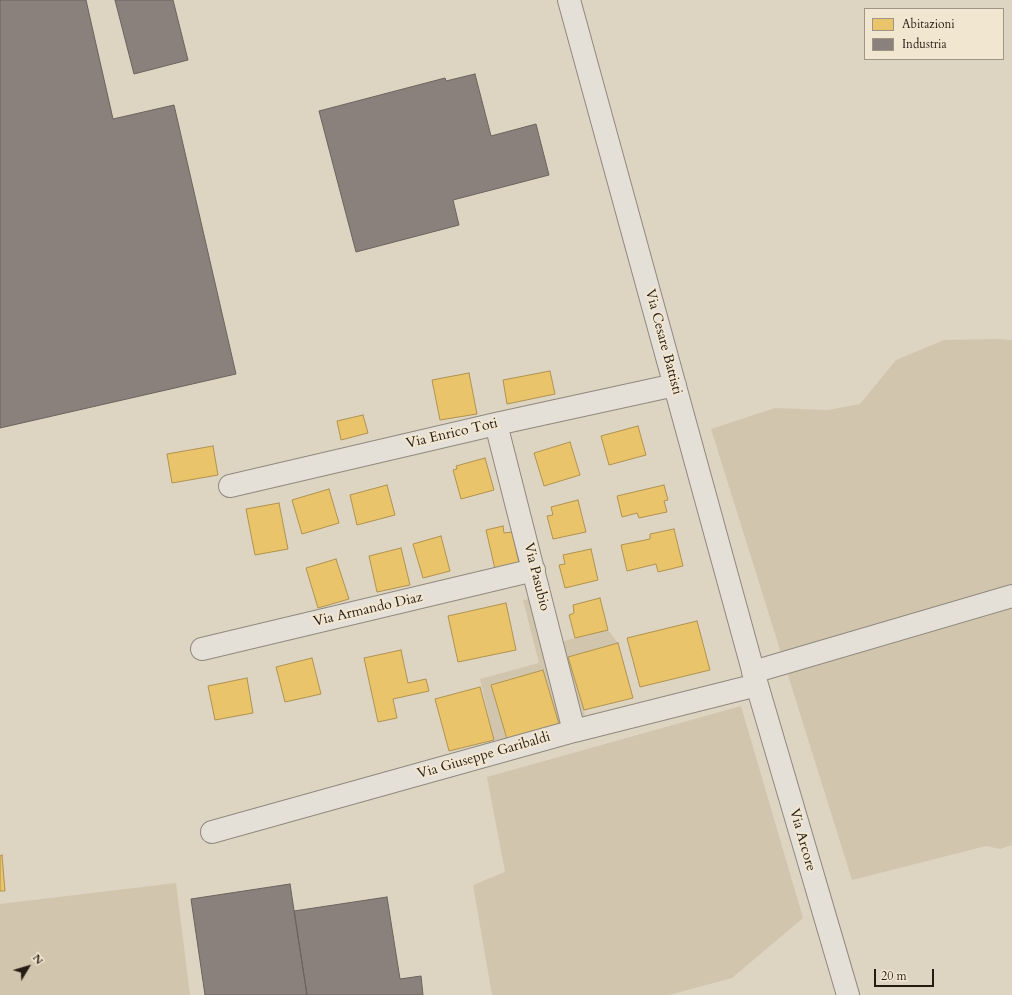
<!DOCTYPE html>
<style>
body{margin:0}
#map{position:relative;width:1012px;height:995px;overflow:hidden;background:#ded4c2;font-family:Cardo,serif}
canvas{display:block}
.legend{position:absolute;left:864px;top:8px;width:140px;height:52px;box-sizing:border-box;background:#f1e6d0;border:1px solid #a09585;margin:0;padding:5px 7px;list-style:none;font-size:12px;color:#271c14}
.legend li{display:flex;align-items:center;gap:8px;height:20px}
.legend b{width:20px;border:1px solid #a09585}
.north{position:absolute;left:8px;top:947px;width:40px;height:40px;-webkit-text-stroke:3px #f1e6d0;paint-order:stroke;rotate:52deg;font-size:11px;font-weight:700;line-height:16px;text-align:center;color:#271c14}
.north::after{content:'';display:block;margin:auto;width:14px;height:18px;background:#271c14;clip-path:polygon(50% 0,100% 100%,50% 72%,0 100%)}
.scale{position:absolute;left:874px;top:969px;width:60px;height:18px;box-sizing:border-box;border:2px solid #271c14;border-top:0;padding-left:5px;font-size:12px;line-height:14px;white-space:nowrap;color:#271c14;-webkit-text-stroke:3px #f1e6d0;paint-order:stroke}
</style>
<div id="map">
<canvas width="1012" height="995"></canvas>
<ul class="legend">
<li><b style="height:11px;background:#e9c46a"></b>Abitazioni</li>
<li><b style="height:11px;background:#8a817c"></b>Industria</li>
</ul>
<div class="north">N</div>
<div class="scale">20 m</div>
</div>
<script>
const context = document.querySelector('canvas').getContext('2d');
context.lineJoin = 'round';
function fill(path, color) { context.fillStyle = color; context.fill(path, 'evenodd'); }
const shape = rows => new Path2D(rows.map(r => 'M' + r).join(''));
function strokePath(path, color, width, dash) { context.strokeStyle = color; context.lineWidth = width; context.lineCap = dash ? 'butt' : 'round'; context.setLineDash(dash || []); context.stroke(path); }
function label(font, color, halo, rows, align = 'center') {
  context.font = font + ' Cardo,serif'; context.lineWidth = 4; context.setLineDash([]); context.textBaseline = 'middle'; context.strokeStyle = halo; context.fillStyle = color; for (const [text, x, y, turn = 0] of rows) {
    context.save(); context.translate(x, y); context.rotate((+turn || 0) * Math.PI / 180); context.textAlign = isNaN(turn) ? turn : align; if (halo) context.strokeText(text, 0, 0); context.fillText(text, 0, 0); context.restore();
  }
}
fill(shape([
 [999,339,1012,340,1012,845,1000,849,986,846,852,880,711,429,775,408,828,410,860,404,896,360,944,340],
 [541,597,553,644,575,638,608,630,618,643,568,657,584,710,585,717,572,721,559,724,543,670,491,685,507,739,494,740,480,679,539,663,523,600],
 [741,706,803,918,732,978,669,995,492,995,473,885,505,872,487,777],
 [176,883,190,995,0,995,0,904]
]), '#d2c5ad');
const homes = shape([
 [550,371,555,394,507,404,503,380,550,371],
 [469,373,477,414,440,420,432,380,469,373],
 [363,415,368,433,341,440,337,421,363,415],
 [638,426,646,455,609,465,601,436,638,426],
 [570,442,580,475,544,486,534,453,570,442],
 [213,446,218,475,172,483,167,454,213,446],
 [485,458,494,490,461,499,453,470,457,469,456,466,485,458],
 [387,485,395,515,357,525,350,495,387,485],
 [664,485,668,500,664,501,667,512,639,518,637,513,622,517,617,496,664,485],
 [329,489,339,523,302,534,292,500,329,489],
 [578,500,586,532,553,539,547,516,553,515,551,507,578,500],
 [279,503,288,549,255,555,246,509,279,503],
 [503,526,504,533,512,532,519,563,495,569,486,530,503,526],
 [674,529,683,566,658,572,656,564,627,571,621,545,650,539,650,534,674,529],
 [441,536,450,571,423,578,413,544,441,536],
 [401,548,410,585,377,592,369,556,401,548],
 [591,549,598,580,565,588,559,565,565,564,563,555,591,549],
 [336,559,349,599,318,608,306,568,336,559],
 [600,598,608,630,575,638,569,615,574,613,573,605,600,598],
 [506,603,516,650,458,662,448,616,506,603],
 [697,621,710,670,640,687,627,638,697,621],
 [618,643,633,698,584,710,568,657,618,643],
 [401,650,408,683,426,679,429,691,393,699,397,718,378,722,364,658,401,650],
 [312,658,321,694,285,702,276,667,312,658],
 [543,670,559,724,507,739,491,685,543,670],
 [247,678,253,713,215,720,208,686,247,678],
 [480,687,494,740,449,751,435,699,480,687],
 [2,855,5,891,0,891,0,856,2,855]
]);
fill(homes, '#e9c46a');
strokePath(homes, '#af9250', 1);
const industry = shape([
 [0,0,86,0,113,119,174,105,236,374,0,428,0,0],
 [115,0,173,0,188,60,134,74,115,0],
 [475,74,491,136,536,124,549,175,453,200,459,225,356,252,319,111,445,78,446,81,475,74],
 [290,884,307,995,205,995,191,899,290,884],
 [387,897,400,979,421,976,423,995,307,995,294,911,387,897]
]);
fill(industry, '#8a817c');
strokePath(industry, '#6c635d', 1);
const minor = shape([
 [569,0,757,685,848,995],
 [496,424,574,731],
 [230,486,496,424,675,385],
 [202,649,534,570],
 [753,672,1012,596],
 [212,832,574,731,757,685]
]);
strokePath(minor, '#8f897e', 24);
strokePath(minor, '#e5e0d7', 22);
label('14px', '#271c14', '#f1e6d0', [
 ["Via Cesare Battisti",663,342,75],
 ["Via Enrico Toti",452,434,-13],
 ["Via Pasubio",536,577,76],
 ["Via Armando Diaz",368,610,-13],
 ["Via Giuseppe Garibaldi",484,756,-16],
 ["Via Arcore",802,840,74]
]);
</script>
